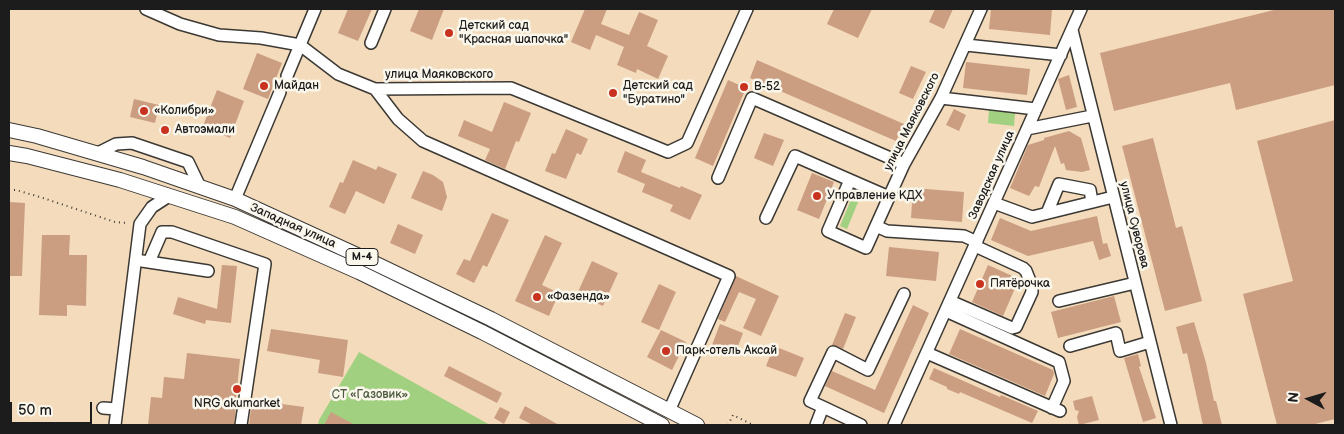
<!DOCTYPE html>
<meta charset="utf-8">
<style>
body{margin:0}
#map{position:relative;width:1344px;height:434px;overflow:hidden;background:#f3dbbb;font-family:"Balsamiq Sans",sans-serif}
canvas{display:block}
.frame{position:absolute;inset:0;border:10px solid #1c1c1c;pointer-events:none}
.north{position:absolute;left:1284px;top:374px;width:50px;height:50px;-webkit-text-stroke:4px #fbf7ec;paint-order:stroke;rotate:276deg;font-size:14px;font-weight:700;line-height:20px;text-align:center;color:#1c1c1c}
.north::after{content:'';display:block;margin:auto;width:18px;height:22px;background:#1c1c1c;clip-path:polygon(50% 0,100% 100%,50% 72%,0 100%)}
.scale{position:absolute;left:10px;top:402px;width:82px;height:22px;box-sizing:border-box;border:2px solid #1c1c1c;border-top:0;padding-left:6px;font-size:15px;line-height:18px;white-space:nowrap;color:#1c1c1c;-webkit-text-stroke:4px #fbf7ec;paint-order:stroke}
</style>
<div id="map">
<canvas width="1344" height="434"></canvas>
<div class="frame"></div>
<div class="north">N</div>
<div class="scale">50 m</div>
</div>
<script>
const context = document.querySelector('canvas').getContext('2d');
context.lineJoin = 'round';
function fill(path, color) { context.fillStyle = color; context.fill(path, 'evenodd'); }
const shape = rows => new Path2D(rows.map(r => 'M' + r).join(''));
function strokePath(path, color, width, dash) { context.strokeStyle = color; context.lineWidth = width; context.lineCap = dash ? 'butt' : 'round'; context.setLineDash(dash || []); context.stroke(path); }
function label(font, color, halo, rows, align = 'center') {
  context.font = font + ' "Balsamiq Sans",sans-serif'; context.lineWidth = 5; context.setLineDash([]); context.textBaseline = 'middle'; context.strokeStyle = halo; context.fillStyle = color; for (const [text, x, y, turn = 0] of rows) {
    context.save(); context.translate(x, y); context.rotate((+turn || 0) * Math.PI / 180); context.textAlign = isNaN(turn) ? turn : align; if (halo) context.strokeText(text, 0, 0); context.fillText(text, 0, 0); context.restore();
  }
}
fill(shape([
 [989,110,1015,113,1014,126,988,123],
 [854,192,861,195,847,229,840,226],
 [359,352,490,425,318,425,319,420]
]), '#a1d180');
fill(shape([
 [348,9,372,9,358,41,338,33],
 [419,9,444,9,432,40,410,31],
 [585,9,607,9,601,24,629,35,639,12,658,20,647,46,668,56,658,79,637,69,636,73,617,65,624,47,596,35,590,50,571,42],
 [834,9,872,9,858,38,827,24],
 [935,9,953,9,944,29,929,22],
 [991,9,1052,9,1050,35,989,29],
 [1278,9,1335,9,1335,85,1236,110,1230,83,1114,111,1100,53],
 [257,53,282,63,268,99,243,89],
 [757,60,904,124,896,141,750,78],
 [966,62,1030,69,1027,95,963,88],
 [911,66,926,72,913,99,899,93],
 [1069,75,1077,107,1066,110,1058,79],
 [728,80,746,88,713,166,695,158],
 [217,90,244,101,230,138,203,126],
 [134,99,159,105,155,123,130,117],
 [504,102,531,113,519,142,516,141,505,169,485,160,490,149,458,136,464,120,492,132],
 [954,109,966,115,959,131,946,125],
 [1335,120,1335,419,1311,425,1277,425,1243,294,1293,281,1257,141],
 [566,129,588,139,581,155,577,153,566,179,545,171,552,153,555,154],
 [1069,131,1081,138,1090,170,1082,172,1066,170,1064,163,1061,164,1055,146,1039,187,1035,186,1029,196,1010,188,1028,145,1044,140,1044,138],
 [764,133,784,140,773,166,754,158],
 [1153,138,1176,228,1182,226,1202,301,1165,311,1122,146],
 [625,151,646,160,641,172,680,188,681,186,702,195,690,220,670,211,673,205,642,192,645,184,617,172],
 [353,160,376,170,378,166,397,174,384,204,356,191,345,214,329,207,340,182,343,183],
 [423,171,433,175,443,182,447,197,442,211,411,198],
 [812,173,834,182,819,219,797,210],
 [913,188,964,192,962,222,911,218],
 [9,202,25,203,22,276,9,276],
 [492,213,509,220,487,267,483,265,474,283,456,274,464,259,470,261],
 [1097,216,1103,244,1107,243,1111,256,1099,260,1093,241,1028,256,991,240,1000,218,1031,231],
 [398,224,423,235,415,254,390,243],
 [42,235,70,235,69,255,87,255,86,306,67,305,67,316,39,315],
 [545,235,562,243,542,285,559,293,549,316,515,301],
 [889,247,939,252,936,281,886,276],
 [592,261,618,273,603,306,577,294],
 [222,265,237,266,231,323,206,320,205,324,173,314,178,297,217,309],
 [988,265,1019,279,1003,316,972,302],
 [736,276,779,296,761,336,743,328,756,299,739,292,725,322,718,319],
 [659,284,676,292,659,330,641,322],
 [1114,296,1121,322,1058,338,1051,312],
 [913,305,929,313,884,413,825,386,832,371,875,390],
 [845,313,856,317,843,349,832,345],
 [1194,322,1206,363,1214,401,1216,401,1222,425,1203,425,1187,353,1183,354,1176,327],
 [720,324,743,333,735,354,712,345],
 [271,329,348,340,343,377,318,373,320,360,267,351],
 [960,329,1053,370,1054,374,1045,396,949,354],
 [661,330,686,342,672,370,647,357],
 [774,346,804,358,796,377,766,366],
 [187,353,240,359,236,398,237,398,234,425,148,425,151,397,162,398,164,377,184,379],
 [1138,354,1141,366,1139,367,1156,418,1143,422,1124,358],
 [449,366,502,393,497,403,444,376],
 [934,368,1000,397,1001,395,1038,411,1032,423,960,392,959,394,947,389,947,387,929,379],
 [1092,396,1099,420,1079,425,1077,417,1079,411,1075,410,1073,401],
 [252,400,304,407,301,425,249,425],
 [525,406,559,425,533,425,519,418],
 [500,407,510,412,504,424,494,418],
 [331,412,355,425,324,425]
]), '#cb9d81');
const minor = shape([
 [146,9,180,24,219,35,261,38,300,45,338,74,375,89,511,88,668,152,687,143,747,9],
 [1072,30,1171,425],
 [371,43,385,9],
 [966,45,1061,55],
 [287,76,315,9],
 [375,89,398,119,423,141,729,276,669,411],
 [941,98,1036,109],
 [1027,129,1092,116],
 [98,153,116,144,132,143,188,162,200,187],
 [718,178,752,98,904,164],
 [889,197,850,180,828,231,866,248,889,197,904,164,941,98,981,9],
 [235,199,280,92],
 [994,203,1032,217,1113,197],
 [1047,213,1059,184,1090,190,1092,202],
 [766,218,795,156,850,180],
 [876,226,887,231,964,236,977,242],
 [142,261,208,271],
 [149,262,162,232,172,232,265,264,241,425],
 [950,301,1012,328,1016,327,1032,292,1032,286,1026,271,1023,268,975,246],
 [1059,301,1135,283],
 [946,311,1059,362,1064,381,1052,408],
 [1070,346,1116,333,1120,351,1150,342],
 [927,353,1060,411],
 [823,407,810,401,833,352,868,370,904,294],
 [103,408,117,409],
 [115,425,140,224,152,207,169,196],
 [816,425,823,407,861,425],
 [894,425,1081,9]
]);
const major = shape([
 [9,130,37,136,143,167,235,199,368,260,491,319,697,425],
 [9,153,27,156,120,180,235,217,359,272,482,332,662,425]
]);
strokePath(minor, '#3c3934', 14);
strokePath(major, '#3c3934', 16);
strokePath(shape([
 [9,190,16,190,40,197,115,222,128,223],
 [728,425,733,415,753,425]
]), '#3c3934', 2, [1, 4]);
strokePath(minor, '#fff', 11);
strokePath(major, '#fff', 14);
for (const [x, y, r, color] of [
 [449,33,5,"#c8321e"],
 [264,86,5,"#c8321e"],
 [744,87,5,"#c8321e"],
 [613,93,5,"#c8321e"],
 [144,111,5,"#c8321e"],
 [165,130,5,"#c8321e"],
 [817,196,5,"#c8321e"],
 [980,284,5,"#c8321e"],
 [537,297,5,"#c8321e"],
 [666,351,5,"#c8321e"],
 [237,389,5,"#c8321e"]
]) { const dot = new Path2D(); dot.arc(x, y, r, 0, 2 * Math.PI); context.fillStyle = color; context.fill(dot); strokePath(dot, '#fbf7ec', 2); }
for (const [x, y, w] of [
 [362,257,32]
]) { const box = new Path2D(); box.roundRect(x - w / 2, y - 8.5, w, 17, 4); context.fillStyle = '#fbf7ec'; context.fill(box); strokePath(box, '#1c1c1c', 1); }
label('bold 11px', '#1c1c1c', null, [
 ["М-4",362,257]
]);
label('12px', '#1c1c1c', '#fbf7ec', [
 ["Детский сад",459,26],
 ["\"Красная шапочка\"",459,40],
 ["Майдан",274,86],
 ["Детский сад",623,86],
 ["\"Буратино\"",623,100],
 ["В-52",754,87],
 ["«Колибри»",154,111],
 ["Автоэмали",175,130],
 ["Управление КДХ",827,196],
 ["Пятёрочка",990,284],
 ["«Фазенда»",547,297],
 ["Парк-отель Аксай",676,351],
 ["NRG akumarket",237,404,"center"]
], 'left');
label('12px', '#1c1c1c', '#fbf7ec', [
 ["улица Маяковского",439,75],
 ["улица Маяковского",912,122,-63],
 ["Заводская улица",992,175,-66],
 ["улица Суворова",1134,225,76],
 ["Западная улица",293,226,24]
]);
label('12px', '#4b5b3f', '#fbf7ec', [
 ["СТ «Газовик»",370,395]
]);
</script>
